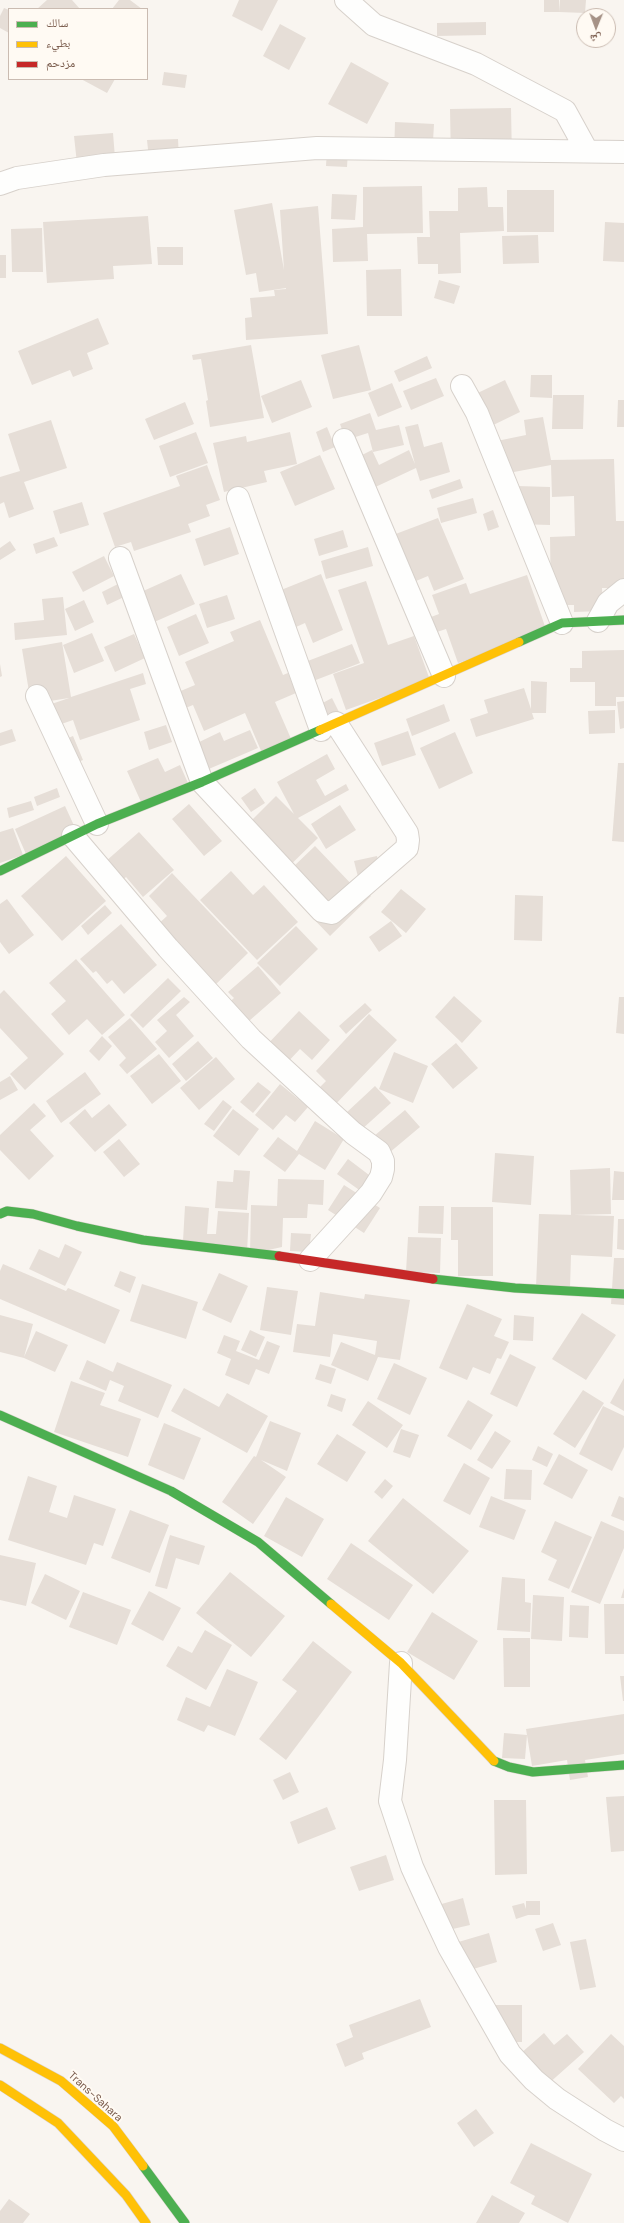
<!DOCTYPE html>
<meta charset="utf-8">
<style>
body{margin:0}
#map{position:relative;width:624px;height:2223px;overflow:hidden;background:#f9f5f0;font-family:"DM Sans","Noto Naskh Arabic",sans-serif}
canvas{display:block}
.legend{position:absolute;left:8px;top:8px;width:140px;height:72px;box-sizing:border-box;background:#fffaf3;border:1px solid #cabbb1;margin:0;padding:5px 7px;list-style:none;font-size:12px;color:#7a5c4d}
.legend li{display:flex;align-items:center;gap:8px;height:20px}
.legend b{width:20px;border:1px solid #cabbb1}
.north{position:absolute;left:576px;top:8px;width:40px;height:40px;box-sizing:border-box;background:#fffaf3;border:1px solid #cabbb1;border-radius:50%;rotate:181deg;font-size:11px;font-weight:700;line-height:16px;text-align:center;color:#7a5c4d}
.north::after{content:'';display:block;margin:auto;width:14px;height:18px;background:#a69286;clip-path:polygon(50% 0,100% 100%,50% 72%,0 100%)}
</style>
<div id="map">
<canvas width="624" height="2223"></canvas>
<ul class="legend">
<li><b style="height:5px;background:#4caf50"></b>سالك</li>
<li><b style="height:5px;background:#ffc107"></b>بطيء</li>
<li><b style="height:5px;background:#c62828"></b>مزدحم</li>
</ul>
<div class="north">ش</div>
</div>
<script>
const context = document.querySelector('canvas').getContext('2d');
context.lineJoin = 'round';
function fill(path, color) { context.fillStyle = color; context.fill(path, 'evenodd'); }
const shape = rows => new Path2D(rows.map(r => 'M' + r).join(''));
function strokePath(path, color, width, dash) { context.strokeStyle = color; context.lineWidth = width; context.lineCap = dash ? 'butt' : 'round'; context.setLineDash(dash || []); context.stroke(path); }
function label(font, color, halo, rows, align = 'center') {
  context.font = font + ' "DM Sans",sans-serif'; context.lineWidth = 4; context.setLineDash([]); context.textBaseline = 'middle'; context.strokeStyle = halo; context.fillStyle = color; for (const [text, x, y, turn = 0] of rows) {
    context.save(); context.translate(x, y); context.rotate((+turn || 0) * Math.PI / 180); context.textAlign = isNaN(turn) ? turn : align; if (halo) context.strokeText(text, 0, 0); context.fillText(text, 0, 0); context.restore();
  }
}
fill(shape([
 [47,0,72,0,80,9,37,9],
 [119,0,130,0,142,9,112,9],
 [239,0,278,0,262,31,232,16],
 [544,0,559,0,559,12,544,12],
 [560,0,586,0,585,13,559,12],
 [4,8,9,10,9,33,0,28,0,16],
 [486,22,486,35,437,36,437,23],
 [280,24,306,38,289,70,263,56],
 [351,62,389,83,367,124,328,104],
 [164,72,187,75,185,88,162,85],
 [81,79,115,79,107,93],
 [511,108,512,160,451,161,450,109],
 [395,122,434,124,432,158,394,155],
 [113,133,116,170,78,173,74,136],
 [178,139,179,158,149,159,147,140],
 [327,149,348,151,347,167,326,166],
 [422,186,423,233,367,234,368,261,333,262,332,229,363,227,363,187],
 [487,187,488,207,503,207,504,231,460,233,461,273,438,274,438,264,418,264,417,237,430,237,429,211,458,211,458,188],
 [507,190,554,190,554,232,507,232],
 [332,194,357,195,355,220,331,219],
 [272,203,284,270,280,210,318,206,328,334,246,340,245,318,252,317,250,298,275,296,274,290,286,289,286,288,259,292,256,273,246,275,234,210],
 [148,216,152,264,113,266,114,279,47,283,43,222],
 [605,222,624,223,624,262,603,261],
 [42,228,43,272,12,272,11,229],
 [538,235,539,263,503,264,502,236],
 [157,247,183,247,183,265,158,265],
 [0,255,6,255,6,278,0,278],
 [401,269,402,316,367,316,366,270],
 [439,280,460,286,454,304,434,298],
 [98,318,109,344,87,353,93,369,73,377,70,370,32,385,18,351],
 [251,345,264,418,210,427,206,401,208,400,201,359,193,360,192,355],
 [359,345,371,390,333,399,321,355],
 [427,356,432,368,399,382,394,371],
 [531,375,552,375,552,398,530,397],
 [436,378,444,396,411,410,403,391],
 [301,380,312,407,272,423,261,396],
 [505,380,520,412,481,431,465,399],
 [392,383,402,407,378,417,368,393],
 [553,395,584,395,583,429,552,429],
 [618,400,624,400,624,427,617,427],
 [185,402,194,424,154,440,145,419],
 [370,413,376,430,399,425,404,445,373,452,368,433,346,440,340,424],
 [543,417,551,460,614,459,616,521,624,521,624,588,602,588,603,611,574,612,574,605,551,605,550,537,575,536,574,496,552,497,551,465,498,475,492,442,526,435,524,420],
 [51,420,67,468,24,482,34,509,9,518,4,502,0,504,0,477,20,471,8,434],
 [418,424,424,447,442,442,450,472,420,481,416,468,369,490,354,459,372,450,379,465,409,450,415,464,405,427],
 [327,427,335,447,323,452,316,432],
 [196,432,208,463,170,477,159,446],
 [290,432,297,464,264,471,267,482,224,492,213,443,246,436,247,442],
 [320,455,335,489,295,506,280,472],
 [207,465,220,500,206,505,210,516,188,524,191,532,134,551,131,542,115,547,103,513,180,486,176,476],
 [460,479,463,488,432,499,429,490],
 [517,486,550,487,550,525,516,524],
 [473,498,477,513,441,523,437,508],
 [82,502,89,525,60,534,53,511],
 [493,510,499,527,488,531,483,514],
 [438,518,464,579,434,591,428,576,404,586,385,538],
 [230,527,239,554,204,566,195,539],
 [343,530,348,547,319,556,314,539],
 [54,537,58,546,36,554,33,544],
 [10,541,16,550,0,560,0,548],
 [368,547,373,566,326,579,321,561],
 [104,556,114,576,83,592,72,572],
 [181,574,195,604,143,627,130,597],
 [321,574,343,630,313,643,305,623,287,631,271,594],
 [527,575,547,632,458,663,446,629,428,635,423,620,439,614,432,595,466,583,470,594],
 [366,581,388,645,414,636,430,680,346,710,333,674,364,663,338,590],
 [118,584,124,597,107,605,102,592],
 [227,595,235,619,207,628,199,604],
 [63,597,67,635,15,640,14,623,44,620,42,599],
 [84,600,94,622,75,631,65,609],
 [196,614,209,643,179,656,167,627],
 [260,620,283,675,288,673,296,693,275,702,292,741,262,753,245,713,204,731,193,705,178,711,171,695,195,685,185,662,234,641,230,632],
 [92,633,104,661,74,673,63,645],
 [134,634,145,658,115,672,104,647],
 [62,642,71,697,143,673,146,684,130,689,140,720,80,740,73,720,44,730,37,709,69,698,31,704,22,649],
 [352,644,360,663,308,683,300,664],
 [624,650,624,697,616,697,616,706,595,706,595,682,570,682,570,668,582,668,582,651],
 [0,664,2,676,0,677],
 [531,681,547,682,546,713,532,713,534,719,476,737,470,719,488,713,484,700,524,688,531,709],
 [332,698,340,714,326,722,317,706],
 [624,701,624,728,620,729,617,702],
 [444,704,450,721,412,736,406,719],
 [615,710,615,733,589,734,588,711],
 [166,725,172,742,149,750,144,732],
 [12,729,16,741,0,746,0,733],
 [250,730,258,748,204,771,193,745,220,732,224,741],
 [408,731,416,755,382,766,374,743],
 [455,732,473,773,439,789,420,748],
 [73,736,83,760,62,769,52,745],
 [327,754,335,769,316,780,325,796,346,784,349,790,298,818,318,838,277,878,254,854,270,838,252,820,276,796,294,814,277,782],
 [158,758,165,772,180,765,188,783,142,804,127,771],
 [618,763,624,763,624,842,612,841],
 [57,788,60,797,37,806,34,797],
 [255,788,265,803,251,812,241,798],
 [31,801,34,810,9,818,7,808],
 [189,804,222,841,204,856,172,819],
 [340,805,356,830,326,849,311,824],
 [65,806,77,832,26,854,15,829],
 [13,828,23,855,0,863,0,832],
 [139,832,174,870,143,897,126,877,114,888,97,869],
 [315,846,356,889,360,885,354,861,377,856,383,881,362,886,371,896,330,936,283,887,298,873,293,867],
 [66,856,106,901,62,941,21,896],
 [231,871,253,895,264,885,298,922,257,960,200,900],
 [172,873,248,953,212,988,154,928,167,916,149,896],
 [401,889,426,909,406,933,381,912],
 [515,895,543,896,542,941,514,940],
 [7,899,34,935,9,954,0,942,0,904],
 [105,905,112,913,88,935,81,926],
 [391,921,402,936,379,952,369,937],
 [121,924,157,965,124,994,112,980,107,984,96,971,93,973,80,959],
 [296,926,318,949,280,986,257,963],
 [76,959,125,1015,102,1035,87,1019,69,1035,51,1014,66,1001,49,983],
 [258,966,281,993,241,1028,223,1008,234,998,228,992],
 [168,978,181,991,143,1028,130,1015],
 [4,990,64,1054,25,1090,10,1074,28,1058,0,1028,0,994],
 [454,996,482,1021,462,1043,435,1017],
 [184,997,190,1002,176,1015,194,1036,169,1058,155,1042,167,1031,157,1020],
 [619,997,624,997,624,1034,616,1033],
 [365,1003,372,1010,346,1034,339,1026],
 [299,1011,330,1040,312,1060,300,1049,283,1067,263,1049],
 [369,1014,397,1040,332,1108,315,1092,326,1081,316,1071],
 [130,1018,157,1049,127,1074,119,1065,126,1058,108,1037],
 [102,1036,112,1046,99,1061,89,1051],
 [198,1041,213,1058,186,1081,172,1064],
 [456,1043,478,1068,453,1089,431,1064],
 [394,1052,428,1066,413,1103,379,1089],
 [159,1054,181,1081,152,1104,130,1076],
 [216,1057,235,1079,199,1110,180,1088],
 [85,1072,101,1094,61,1123,46,1101],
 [10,1076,18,1090,0,1100,0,1082],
 [258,1082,271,1092,253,1113,240,1102],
 [280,1084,308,1107,295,1122,286,1115,273,1130,255,1115],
 [375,1086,391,1103,361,1130,346,1113],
 [223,1100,232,1107,214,1131,204,1124],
 [34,1103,46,1116,30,1130,54,1156,29,1180,0,1150,0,1135],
 [109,1104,127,1125,95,1152,69,1123,85,1109,92,1118],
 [233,1109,259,1129,239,1156,213,1136],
 [405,1110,420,1127,389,1153,374,1136],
 [315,1121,344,1139,325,1170,299,1154,285,1172,263,1156,278,1137,297,1151],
 [119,1139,140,1164,124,1177,103,1152],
 [495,1153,534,1156,531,1205,492,1202],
 [348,1159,373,1178,362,1192,337,1174],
 [610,1168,611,1214,571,1215,570,1170],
 [234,1170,250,1171,247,1210,215,1208,217,1181,233,1182],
 [614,1171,624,1172,624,1200,612,1200],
 [278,1179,324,1180,323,1205,308,1204,307,1218,283,1218,282,1247,250,1254,251,1205,277,1206],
 [344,1185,380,1208,364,1233,328,1210],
 [185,1206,209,1208,207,1234,216,1234,218,1211,249,1213,247,1252,183,1241],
 [419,1206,444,1206,443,1234,418,1233],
 [451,1207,493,1207,493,1276,458,1276,458,1240,451,1240],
 [539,1214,614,1216,612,1257,571,1255,570,1288,536,1287],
 [618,1219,624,1219,624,1250,617,1249],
 [291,1233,311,1234,309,1252,290,1251],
 [408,1237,441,1238,440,1273,406,1272],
 [65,1244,82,1252,65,1286,29,1269,39,1249,59,1258],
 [614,1258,624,1258,624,1305,611,1304],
 [3,1264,66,1291,68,1288,120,1310,105,1344,0,1299,0,1271],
 [120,1271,136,1277,130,1293,114,1286],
 [219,1273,248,1286,231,1323,202,1310],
 [142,1284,198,1302,186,1339,130,1321],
 [267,1287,298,1291,291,1335,260,1330],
 [320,1292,364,1299,365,1294,410,1300,400,1360,378,1357,368,1381,331,1365,341,1342,375,1355,377,1341,333,1334,330,1357,293,1352,297,1324,315,1326],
 [467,1304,502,1319,494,1336,509,1342,501,1359,497,1358,490,1374,473,1367,467,1380,439,1368],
 [582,1313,616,1335,586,1380,552,1359],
 [0,1315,33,1324,24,1357,36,1331,68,1345,55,1372,24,1358,0,1352],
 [514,1315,534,1317,533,1341,513,1340],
 [250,1330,265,1337,256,1357,241,1350],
 [224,1335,240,1341,236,1351,259,1360,267,1341,280,1346,269,1374,256,1369,249,1385,225,1375,231,1359,217,1353],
 [510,1354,536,1367,517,1407,490,1394],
 [87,1360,113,1372,117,1362,172,1385,158,1418,118,1401,124,1386,110,1380,106,1391,79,1379],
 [394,1363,427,1378,410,1415,377,1399],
 [320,1364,336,1369,331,1384,315,1379],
 [624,1378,624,1411,610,1403],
 [71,1381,105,1393,100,1405,141,1419,128,1457,54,1432],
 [184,1388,219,1407,227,1393,268,1416,247,1453,171,1411],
 [583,1390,604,1403,575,1448,553,1434],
 [331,1394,346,1399,342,1412,327,1406],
 [468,1400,493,1415,471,1450,447,1436],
 [368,1401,403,1425,387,1448,352,1425],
 [603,1406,624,1416,624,1447,612,1471,579,1454],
 [270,1421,301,1433,287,1471,261,1460,286,1477,253,1524,222,1502,254,1456,256,1457],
 [164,1423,201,1438,184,1480,148,1465],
 [401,1429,419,1435,410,1458,393,1452],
 [495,1431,511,1441,492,1469,477,1460],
 [337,1434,366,1452,347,1482,317,1464],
 [538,1446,553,1454,547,1467,532,1460],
 [559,1454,588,1470,572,1499,543,1484],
 [464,1463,490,1478,470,1515,443,1501],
 [506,1469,532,1470,531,1500,504,1499],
 [28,1476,57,1486,49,1512,67,1518,74,1495,116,1509,103,1546,94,1543,86,1565,8,1540],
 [385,1479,393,1486,382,1499,374,1492],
 [491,1496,526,1510,514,1540,479,1527],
 [619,1496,624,1498,624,1521,611,1516],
 [286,1497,324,1519,302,1557,264,1536],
 [403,1498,469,1551,433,1594,368,1541],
 [130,1510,169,1525,150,1573,111,1558],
 [555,1521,592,1537,569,1589,548,1580,557,1560,541,1552],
 [601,1521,624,1531,624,1548,600,1604,571,1592],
 [170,1535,205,1546,199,1565,176,1558,167,1589,155,1586],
 [351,1543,413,1585,389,1620,327,1579],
 [0,1555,36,1563,26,1606,0,1600],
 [230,1572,285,1616,251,1657,196,1613],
 [45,1574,80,1591,66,1620,31,1603],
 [502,1577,525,1579,525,1602,531,1603,530,1632,497,1630],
 [624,1588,624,1598,621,1598],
 [149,1591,181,1608,163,1641,131,1624],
 [83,1592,131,1610,117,1645,69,1627],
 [533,1595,564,1597,562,1641,531,1639],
 [604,1604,624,1604,624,1654,605,1654],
 [570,1605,589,1606,588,1638,569,1637],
 [432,1612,478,1641,454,1680,407,1652],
 [205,1630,232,1645,206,1690,166,1666,178,1646,192,1653],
 [503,1638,530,1638,530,1687,504,1687],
 [313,1641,352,1672,286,1760,259,1739,297,1691,282,1680],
 [227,1669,258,1682,235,1736,208,1725,204,1732,177,1720,186,1697,210,1707],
 [620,1676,624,1676,624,1701,623,1701],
 [624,1714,624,1754,585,1760,588,1777,570,1780,567,1760,532,1766,526,1729],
 [504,1733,527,1735,525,1759,502,1758],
 [290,1772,299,1792,283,1800,273,1780],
 [624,1796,624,1851,611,1852,606,1797],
 [494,1800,526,1800,527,1874,495,1875],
 [327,1807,336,1829,298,1844,290,1822],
 [386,1855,394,1880,359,1891,350,1867],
 [463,1898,470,1925,444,1931,438,1905],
 [526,1901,540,1901,540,1915,528,1915,516,1919,512,1906,524,1903,526,1909],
 [553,1923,561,1945,543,1951,535,1929],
 [489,1933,497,1962,463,1972,455,1943],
 [586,1939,596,1987,580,1990,570,1942],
 [420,1999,431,2027,362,2053,364,2059,345,2067,336,2044,353,2037,349,2025],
 [492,2005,522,2005,522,2042,491,2042],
 [544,2033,554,2045,567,2034,584,2052,547,2085,520,2054],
 [611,2034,624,2046,624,2099,621,2096,614,2103,578,2069],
 [476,2109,494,2133,474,2147,457,2123],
 [531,2143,592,2174,568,2223,531,2204,535,2196,510,2183],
 [492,2195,525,2213,519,2223,476,2223],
 [9,2199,30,2214,23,2223,0,2223,0,2211]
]), '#e6ded7');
const street = shape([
 [346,0,374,25,476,64,565,111,587,151],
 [0,184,17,178,104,165,317,148,624,152],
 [462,386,477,413,562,623],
 [344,440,444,676],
 [238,498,321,730],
 [120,558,202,782,322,911,332,913,407,848,408,840,407,833,336,723],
 [598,621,608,603,624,590],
 [37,696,97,824],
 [73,836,168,948,251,1039,353,1133,379,1152,383,1161,383,1169,381,1177,371,1193,310,1260],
 [401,1663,395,1760,390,1801,412,1867,427,1900,449,1947,510,2054,534,2080,557,2099,605,2130,624,2140]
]);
const fast = shape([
 [519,642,562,623,624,620],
 [0,871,97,824,202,782,320,730],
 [0,1214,7,1211,33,1214,77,1226,143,1240,279,1256],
 [433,1279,515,1288,624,1294],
 [0,1415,171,1491,258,1542,331,1604],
 [494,1761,509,1767,533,1772,624,1765],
 [143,2166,185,2223]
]);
const slow = shape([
 [320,730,519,642],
 [331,1604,401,1663,494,1761],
 [0,2048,61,2081,113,2126,143,2166],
 [0,2085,58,2123,126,2195,146,2223]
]);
const jam = shape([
 [279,1256,433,1279]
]);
strokePath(street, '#d7d1cb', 24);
strokePath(fast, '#d9d2cb', 10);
strokePath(slow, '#d9d2cb', 10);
strokePath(jam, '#d9d2cb', 10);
strokePath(street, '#fefefd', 22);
strokePath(fast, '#4caf50', 9);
strokePath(slow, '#ffc107', 9);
strokePath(jam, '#c62828', 9);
label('11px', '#7a5c4d', '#fffaf3', [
 ["Trans-Sahara",95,2097,42]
]);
</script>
